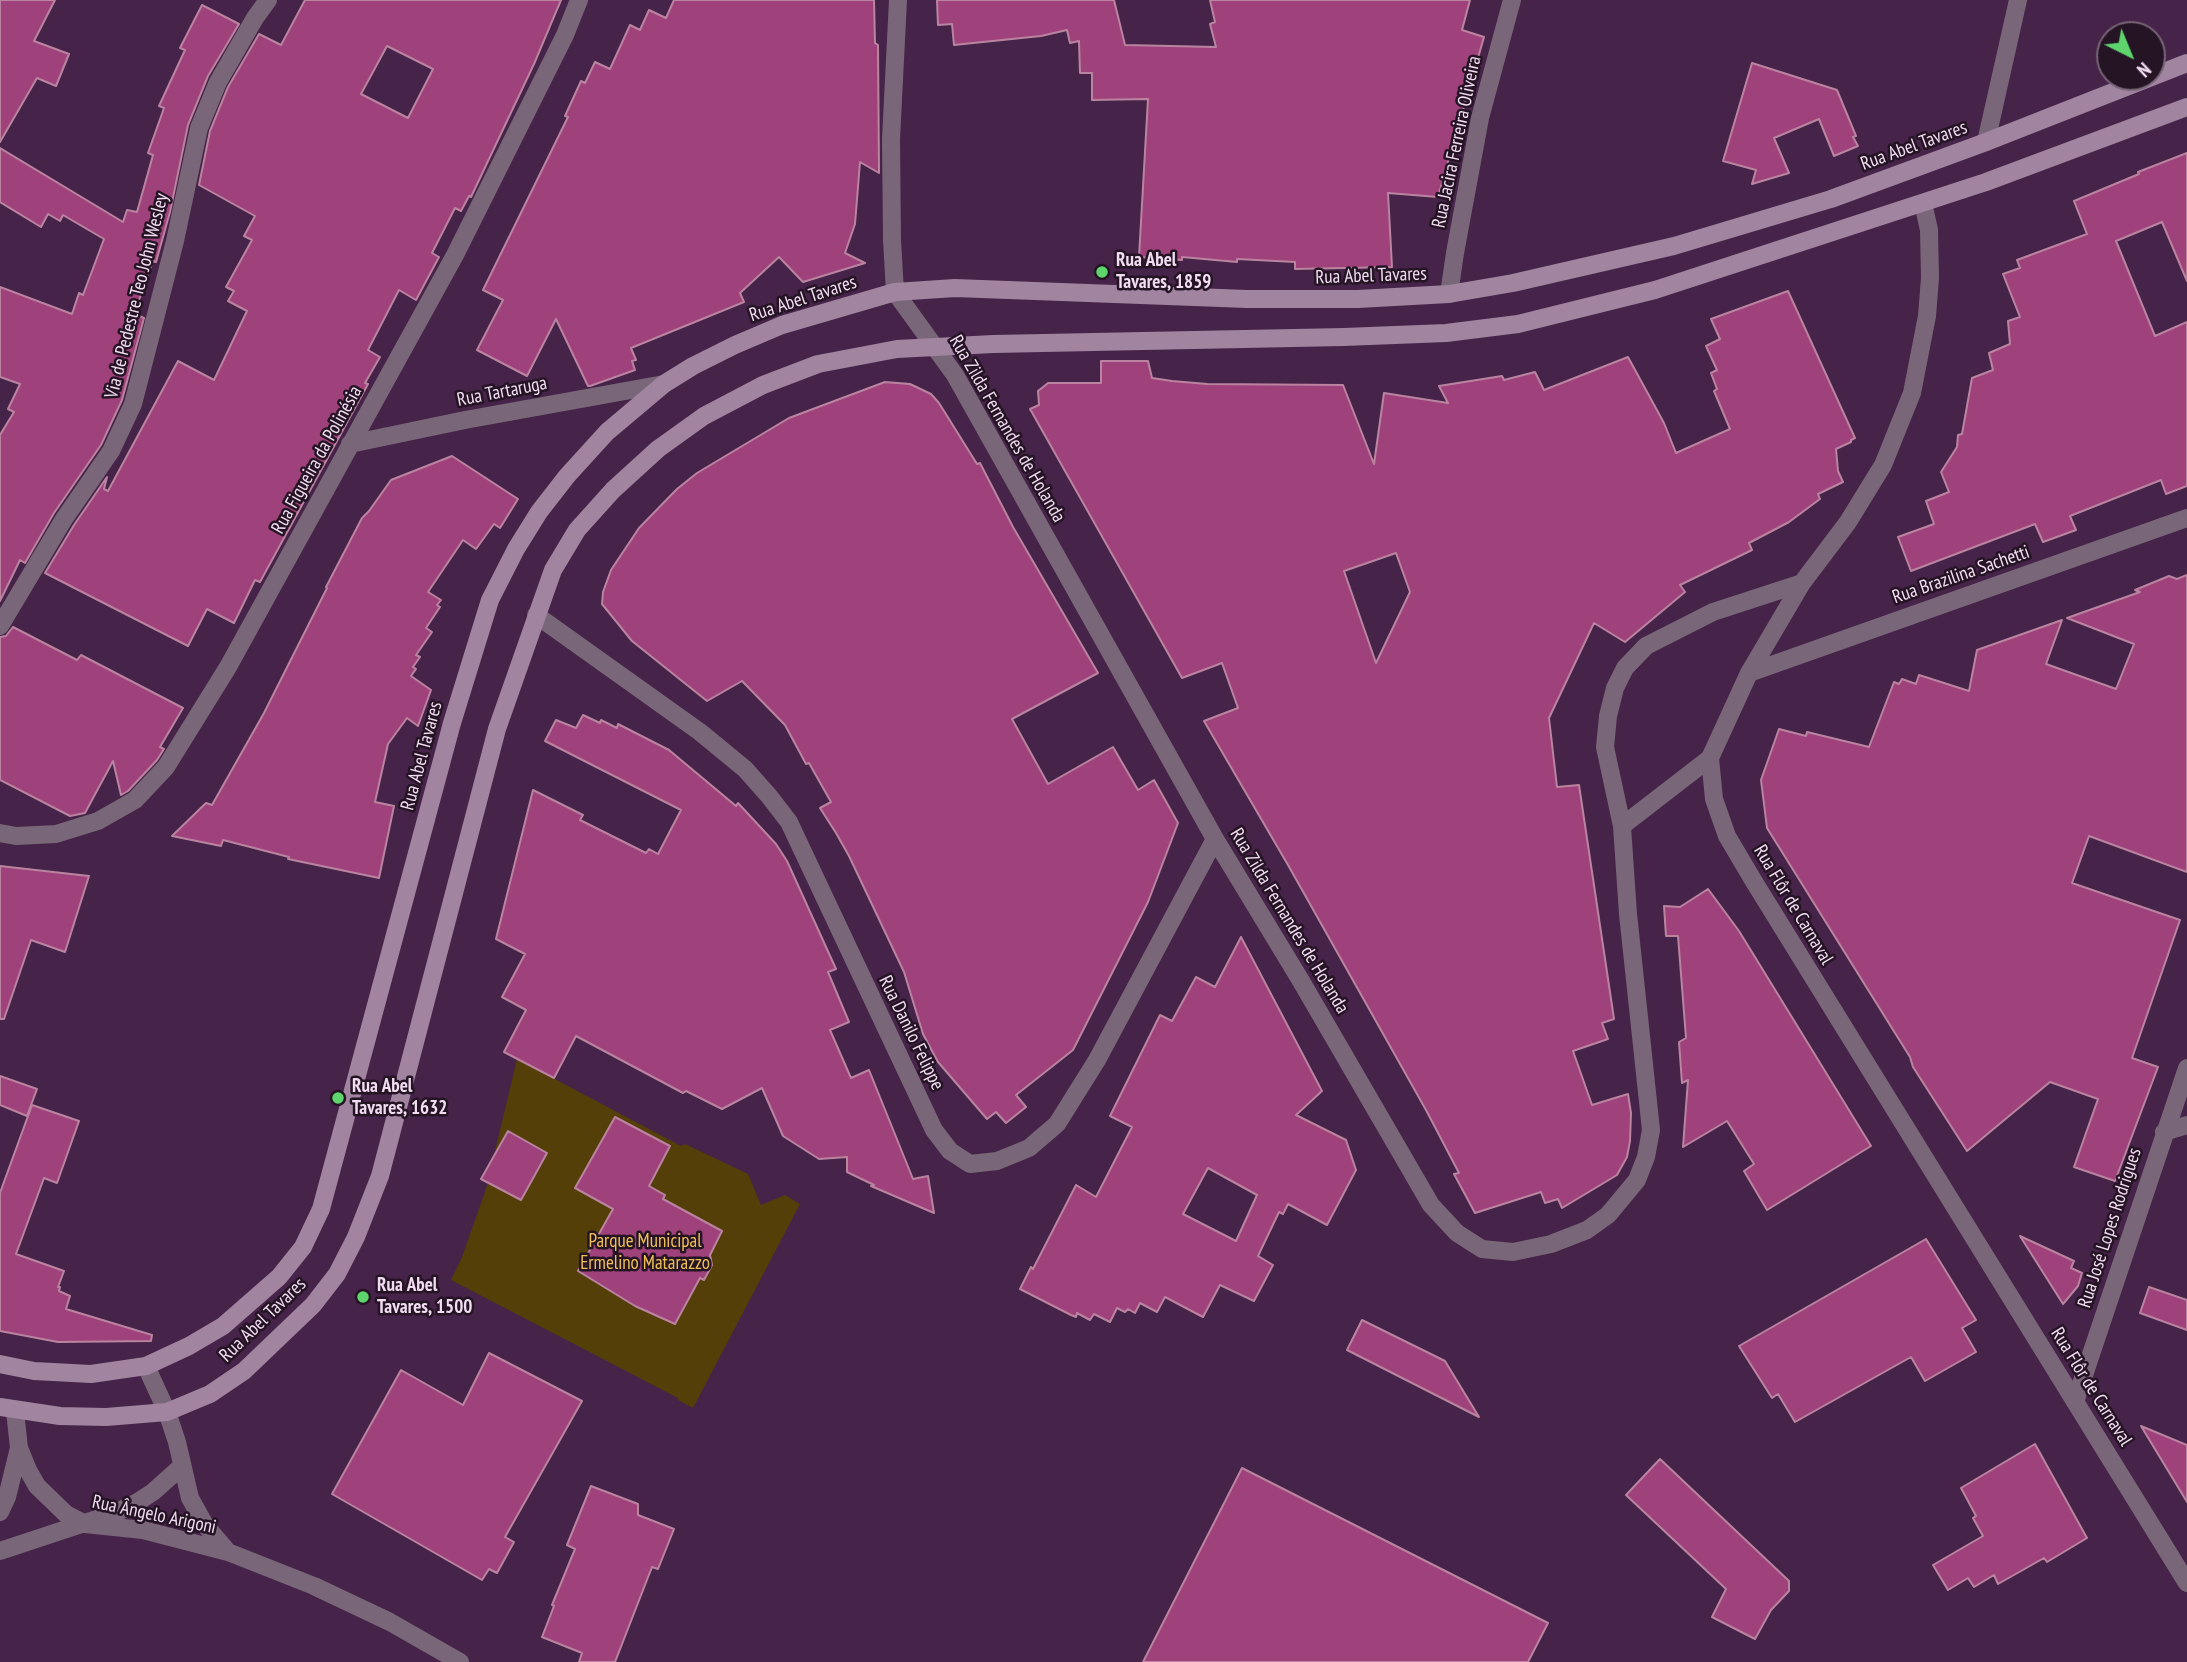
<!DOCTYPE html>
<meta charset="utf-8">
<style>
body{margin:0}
#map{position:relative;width:2187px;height:1662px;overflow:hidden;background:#462348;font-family:"PT Sans Narrow",sans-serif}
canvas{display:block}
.north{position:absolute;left:2096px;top:21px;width:70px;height:70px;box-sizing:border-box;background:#241424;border:2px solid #766476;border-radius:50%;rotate:137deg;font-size:19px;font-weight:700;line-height:28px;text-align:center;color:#f2dcf2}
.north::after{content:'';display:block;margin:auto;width:24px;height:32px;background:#5ed56c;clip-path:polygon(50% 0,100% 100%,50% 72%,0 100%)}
</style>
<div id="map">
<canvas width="2187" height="1662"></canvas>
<div class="north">N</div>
</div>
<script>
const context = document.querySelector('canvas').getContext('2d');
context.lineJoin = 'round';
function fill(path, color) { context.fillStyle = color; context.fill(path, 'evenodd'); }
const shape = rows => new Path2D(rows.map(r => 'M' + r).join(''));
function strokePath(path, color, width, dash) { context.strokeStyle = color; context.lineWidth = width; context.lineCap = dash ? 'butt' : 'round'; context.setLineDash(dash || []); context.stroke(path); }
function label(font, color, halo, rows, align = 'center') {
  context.font = font + ' "PT Sans Narrow",sans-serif'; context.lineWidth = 5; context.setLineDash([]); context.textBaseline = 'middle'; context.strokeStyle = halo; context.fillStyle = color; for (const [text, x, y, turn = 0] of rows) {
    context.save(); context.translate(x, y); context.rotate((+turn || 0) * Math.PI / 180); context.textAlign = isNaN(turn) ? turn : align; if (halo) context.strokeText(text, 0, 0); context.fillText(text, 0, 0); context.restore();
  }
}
fill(shape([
 [517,1059,681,1146,685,1144,748,1174,761,1205,785,1195,800,1204,693,1408,678,1400,678,1398,451,1280,462,1257,486,1189]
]), '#543f09');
const building = shape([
 [0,0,55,0,34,41,69,54,56,86,37,78,0,142,0,0],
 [305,0,561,0,534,64,471,197,469,196,461,211,455,208,432,253,439,257,416,300,399,290,368,350,380,357,365,383,368,384,260,582,255,580,234,623,207,609,188,646,45,573,74,525,107,477,104,489,108,491,178,361,214,380,247,311,228,301,234,291,226,287,252,240,244,236,255,216,199,185,210,131,228,87,259,34,281,45,305,0],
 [387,46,433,69,408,118,361,94,387,46],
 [674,0,874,0,875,43,878,45,879,173,860,162,855,224,845,253,865,263,803,282,779,257,740,293,744,302,631,348,636,360,632,361,635,370,590,386,588,386,556,319,527,376,477,350,503,300,483,290,568,117,565,116,581,81,585,83,595,62,610,69,630,25,640,30,649,10,666,18,674,0],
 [937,0,1114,0,1125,45,1216,47,1210,24,1215,22,1210,0,1470,0,1462,30,1484,37,1438,197,1388,193,1392,267,1295,269,1295,262,1237,259,1237,262,1182,257,1182,260,1139,257,1148,99,1092,100,1092,73,1080,73,1079,41,1070,43,1067,30,1041,36,954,45,952,24,938,25,937,0],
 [202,5,239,24,208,76,188,125,170,212,156,262,153,261,134,314,144,318,122,400,101,445,54,513,25,563,20,560,0,601,0,435,14,412,8,409,20,384,0,377,0,287,72,314,79,293,83,295,104,239,63,215,60,221,48,214,41,227,0,202,0,148,123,222,127,210,137,212,153,155,148,153,164,108,159,106,185,50,180,48,202,5],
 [1752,63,1837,90,1856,136,1853,137,1858,146,1834,156,1819,119,1774,138,1789,173,1752,184,1756,170,1723,161,1752,63],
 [2187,153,2187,281,2162,222,2116,241,2155,336,2187,322,2187,486,2166,494,2161,480,2070,516,2076,530,2043,542,2035,524,1911,571,1898,537,1934,524,1926,501,1949,492,1941,472,1957,447,1958,435,1962,434,1972,378,1993,370,1989,353,2010,344,2008,321,2020,317,2003,274,2020,268,2017,260,2087,234,2074,201,2139,174,2138,172,2187,153],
 [1788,291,1855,438,1851,440,1851,442,1836,449,1838,471,1843,482,1818,494,1820,499,1789,522,1749,543,1752,550,1680,585,1685,592,1625,642,1594,623,1549,718,1557,787,1579,785,1614,1019,1602,1023,1608,1039,1573,1051,1592,1105,1628,1094,1631,1113,1630,1141,1627,1157,1617,1175,1562,1208,1558,1199,1545,1203,1541,1192,1475,1213,1454,1174,1459,1173,1426,1110,1288,865,1204,721,1238,708,1222,663,1182,678,1030,409,1039,405,1038,391,1048,383,1101,383,1101,361,1148,361,1152,378,1172,381,1207,384,1343,385,1374,464,1384,393,1448,403,1439,386,1502,376,1504,380,1535,372,1544,390,1628,357,1664,423,1676,453,1730,429,1714,391,1717,389,1711,373,1717,370,1706,346,1720,339,1711,319,1788,291],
 [1396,553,1410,592,1376,663,1344,571,1396,553],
 [885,382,910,384,931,394,939,403,977,464,980,463,1013,527,1098,673,1012,719,1048,784,1113,747,1138,790,1154,780,1178,823,1148,902,1073,1050,1016,1095,1026,1107,1006,1123,996,1112,987,1119,938,1062,923,1034,904,972,849,856,836,833,820,808,831,802,809,763,806,764,785,725,742,681,707,701,632,641,602,604,603,592,611,570,639,528,677,489,697,473,789,418,885,382],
 [452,456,518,499,500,528,494,524,476,549,463,540,428,592,441,600,437,605,440,607,426,628,432,632,416,655,420,657,413,667,416,669,411,676,431,690,418,726,407,718,388,744,375,802,394,806,379,878,288,859,289,857,223,840,221,846,172,836,206,803,212,805,264,713,327,588,326,587,362,518,369,511,391,480,452,456],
 [2187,575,2187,872,2089,836,2072,883,2180,920,2132,1058,2158,1067,2115,1181,2074,1167,2098,1099,2050,1082,1967,1151,1913,1067,1910,1057,1767,828,1761,780,1779,729,1806,736,1807,732,1869,747,1894,682,1899,684,1902,679,1916,684,1919,675,1969,691,1977,650,2062,620,2046,664,2116,689,2134,644,2067,618,2140,592,2135,590,2169,576,2177,579,2187,575],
 [13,627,77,660,81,655,183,708,160,747,164,749,157,760,128,791,121,795,113,761,85,813,70,816,0,780,0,637,6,636,13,627],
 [583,715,600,723,601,720,617,728,618,724,669,750,736,806,738,803,776,844,787,861,836,969,828,972,849,1022,830,1030,851,1078,869,1070,913,1179,928,1176,934,1213,871,1186,874,1185,847,1172,847,1157,819,1159,783,1136,762,1088,722,1109,686,1091,683,1093,576,1036,554,1078,504,1052,526,1010,502,997,525,954,496,939,533,790,583,815,580,820,646,853,649,849,658,854,681,810,545,741,556,720,576,728,583,715],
 [0,866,89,876,65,952,31,940,4,1019,0,1019,0,866],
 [1708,889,1739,931,1871,1146,1767,1210,1744,1171,1754,1164,1727,1121,1683,1147,1688,1080,1682,1083,1679,1042,1686,1038,1678,936,1666,936,1664,906,1680,907,1708,889],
 [1241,937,1322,1091,1296,1115,1346,1140,1356,1170,1327,1225,1288,1204,1283,1214,1279,1212,1258,1256,1273,1265,1254,1301,1220,1285,1203,1317,1165,1297,1157,1312,1140,1303,1135,1313,1128,1309,1125,1312,1117,1308,1110,1322,1094,1314,1090,1320,1077,1313,1076,1317,1071,1315,1020,1289,1031,1267,1033,1269,1076,1185,1096,1197,1132,1127,1110,1116,1160,1015,1172,1021,1196,977,1215,987,1241,937],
 [1208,1168,1257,1195,1236,1241,1183,1214,1208,1168],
 [0,1076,37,1089,27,1116,0,1105,0,1076],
 [32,1105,79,1121,57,1183,44,1178,16,1254,64,1271,58,1287,60,1287,59,1291,70,1296,66,1309,152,1335,151,1341,58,1342,0,1331,0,1193,32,1105],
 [615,1117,670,1146,649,1186,665,1195,663,1199,722,1231,710,1255,712,1265,704,1280,700,1278,675,1324,635,1306,578,1271,613,1209,575,1188,615,1117],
 [508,1131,547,1153,521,1200,481,1179,508,1131],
 [2020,1236,2074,1261,2071,1268,2082,1273,2078,1286,2063,1304,2020,1236],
 [1926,1239,1976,1320,1962,1328,1976,1352,1925,1381,1911,1357,1795,1422,1778,1394,1772,1398,1739,1346,1926,1239],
 [2149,1287,2187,1300,2187,1330,2140,1313,2149,1287],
 [1362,1320,1445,1361,1479,1417,1347,1350,1362,1320],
 [489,1353,582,1401,505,1537,514,1542,497,1573,489,1569,482,1580,332,1494,401,1370,463,1405,489,1353],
 [2141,1426,2187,1445,2187,1502,2141,1426],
 [2035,1444,2087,1538,2047,1562,2044,1558,1998,1584,1994,1575,1974,1587,1968,1578,1948,1590,1933,1565,1983,1536,1973,1518,1976,1516,1961,1488,2035,1444],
 [1660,1459,1789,1581,1789,1591,1771,1610,1755,1639,1712,1617,1726,1589,1626,1495,1660,1459],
 [1242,1468,1548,1623,1528,1662,1143,1662,1242,1468],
 [591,1486,638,1504,638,1515,674,1529,658,1569,652,1567,615,1662,579,1662,582,1653,542,1637,554,1606,552,1605,575,1549,567,1545,591,1486]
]);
fill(building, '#9f417a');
strokePath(building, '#ba84a1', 2);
strokePath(shape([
 [898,0,891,139,892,240,895,292,955,375,1215,839,1301,981,1431,1205,1457,1233,1482,1249,1513,1252,1551,1244,1587,1230,1608,1215,1637,1180,1646,1157,1651,1130,1628,914,1622,826,1710,758],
 [1986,142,2018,0],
 [1923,203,1929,230,1930,278,1927,316,1912,393,1883,465,1848,522,1802,583,1749,673,1710,758,1714,799,1727,836,1753,880,2187,1583],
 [1449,294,1455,253,1480,118,1512,0],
 [350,444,465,420,664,384],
 [536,615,700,732,745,769,769,796,789,822,934,1130,950,1151,970,1164,997,1161,1029,1148,1057,1124,1097,1060,1215,839],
 [0,626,64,519,111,451,133,404,175,241,199,128,218,82,255,18,268,0],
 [1749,673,2187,518],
 [1622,826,1605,747,1608,716,1615,688,1625,668,1646,646,1713,612,1802,583],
 [0,833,16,836,56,834,98,821,135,800,166,767,228,667,455,255,565,35,579,0],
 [2164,1132,2187,1125],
 [146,1366,167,1412,177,1442,190,1498,205,1525,228,1552],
 [2075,1402,2187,1068],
 [15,1411,19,1448,28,1470,37,1486,66,1514,85,1524,143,1530,228,1552,314,1586,390,1622,460,1662],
 [0,1512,7,1497,19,1448],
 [0,1551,115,1513,136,1503,153,1492,182,1466]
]), '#796779', 18);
strokePath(shape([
 [0,1364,34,1371,91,1374,146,1366,189,1346,223,1326,279,1277,303,1247,321,1209,452,723,490,600,516,549,539,512,567,476,607,432,664,384,693,366,735,345,782,325,895,292,955,288,1247,299,1358,299,1449,294,1513,283,1674,246,1831,199,1986,142,2187,63],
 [0,1407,60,1416,106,1417,167,1412,210,1394,244,1371,313,1305,337,1274,356,1237,380,1176,497,729,553,570,577,530,613,490,658,449,704,416,763,385,818,364,897,349,993,344,1344,337,1446,333,1518,324,1655,290,1986,182,2187,107]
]), '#a084a0', 18);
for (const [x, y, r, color] of [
 [1102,272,7,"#5ed56c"],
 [338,1098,7,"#5ed56c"],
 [363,1297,7,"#5ed56c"]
]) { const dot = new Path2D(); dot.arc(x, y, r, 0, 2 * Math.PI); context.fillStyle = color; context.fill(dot); strokePath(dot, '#241424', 2.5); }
label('19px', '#f2dcf2', '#241424', [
 ["Rua Jacira Ferreira Oliveira",1457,142,-78],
 ["Rua Abel Tavares",1914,146,-20],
 ["Rua Abel Tavares",1371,276,-2],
 ["Via de Pedestre Teo John Wesley",137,296,-76],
 ["Rua Abel Tavares",803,299,-18],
 ["Rua Tartaruga",502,392,-11],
 ["Rua Zilda Fernandes de Holanda",1007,429,60],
 ["Rua Figueira da Polinésia",317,460,-61],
 ["Rua Brazilina Sachetti",1961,575,-19],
 ["Rua Abel Tavares",422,756,-75],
 ["Rua Flôr de Carnaval",1793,905,59],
 ["Rua Zilda Fernandes de Holanda",1289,921,59],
 ["Rua Danilo Felippe",911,1033,64],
 ["Rua José Lopes Rodrigues",2110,1228,-72],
 ["Rua Abel Tavares",263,1320,-44],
 ["Rua Flôr de Carnaval",2091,1387,58],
 ["Rua Ângelo Arigoni",154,1515,12]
]);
label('bold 19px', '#f2dcf2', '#241424', [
 ["Rua Abel",1116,261],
 ["Tavares, 1859",1116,283],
 ["Rua Abel",352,1087],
 ["Tavares, 1632",352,1109],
 ["Rua Abel",377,1286],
 ["Tavares, 1500",377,1308]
], 'left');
label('19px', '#f0c152', '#241424', [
 ["Parque Municipal",645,1242],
 ["Ermelino Matarazzo",645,1264]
]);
</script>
